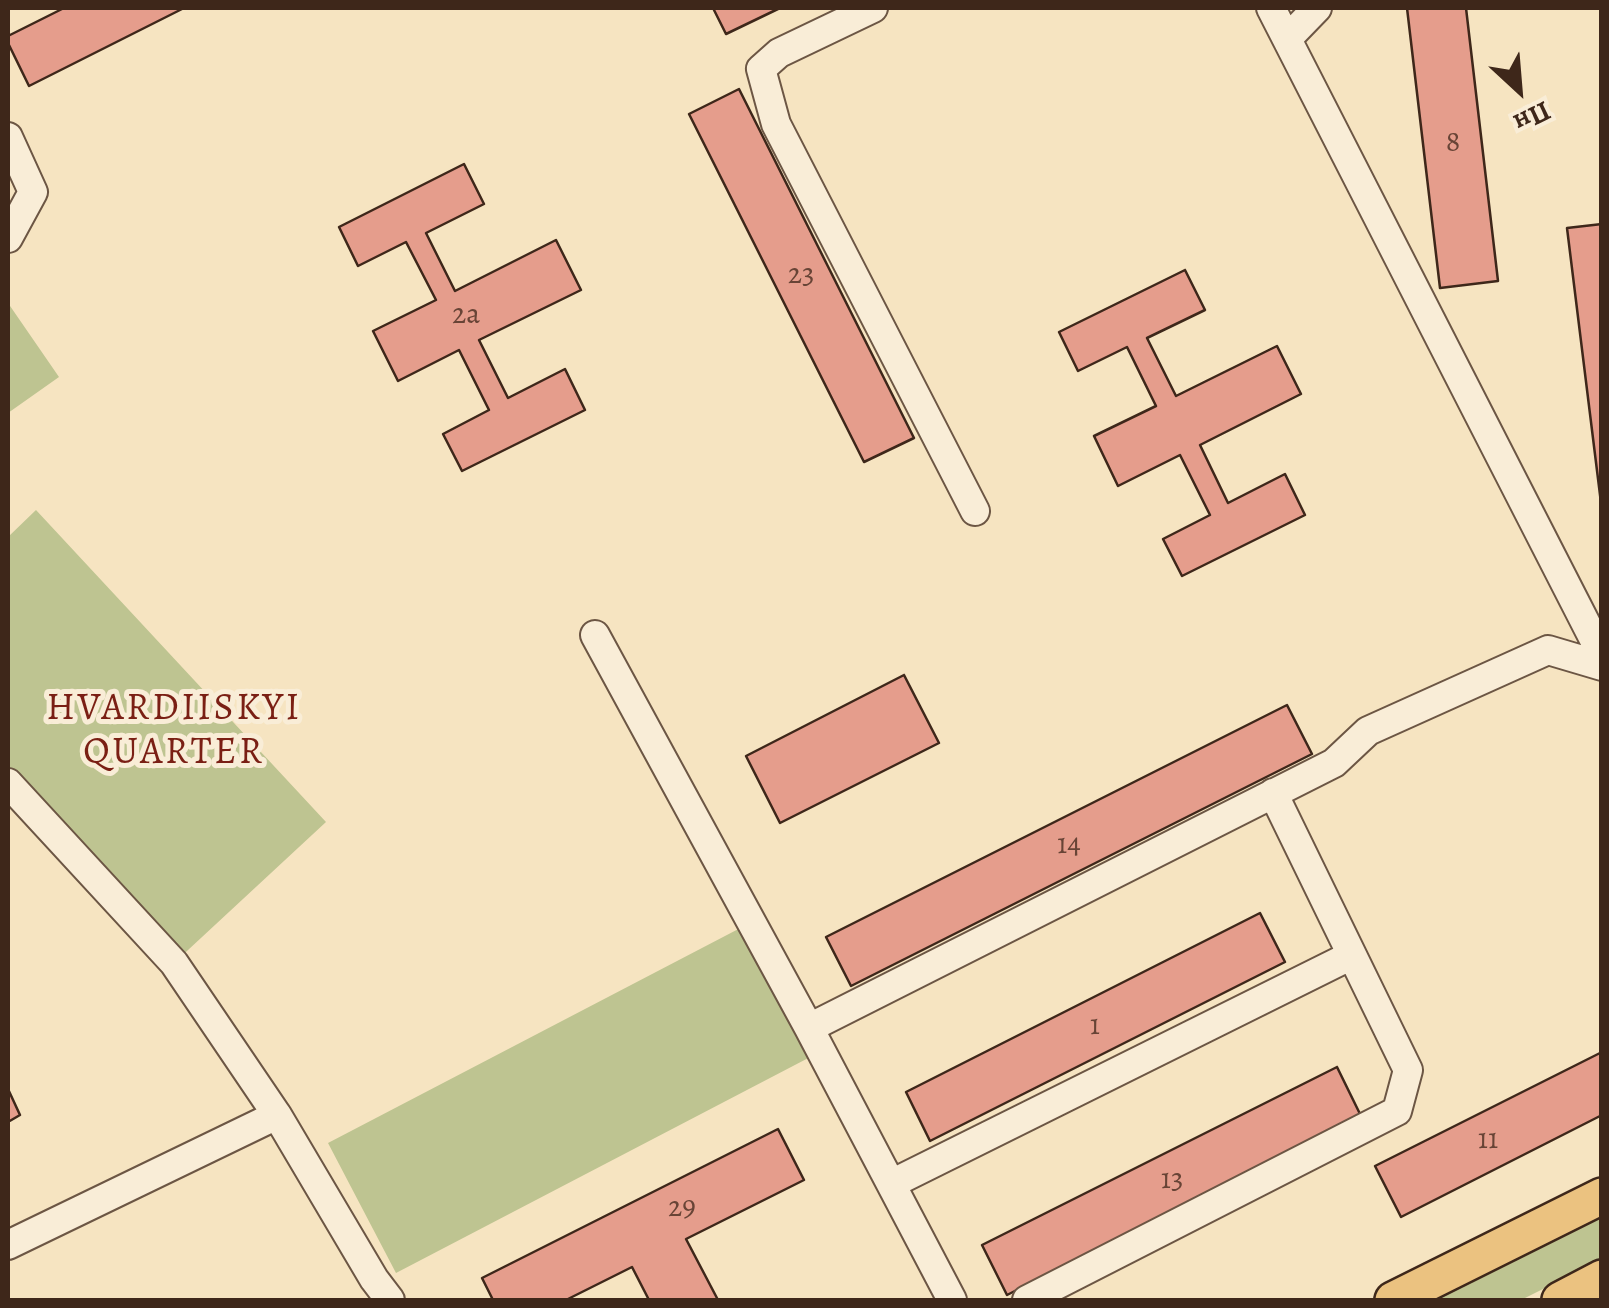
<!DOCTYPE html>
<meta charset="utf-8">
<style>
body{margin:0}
#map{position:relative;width:1609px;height:1308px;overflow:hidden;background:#f6e4c1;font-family:Alegreya,serif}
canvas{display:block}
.frame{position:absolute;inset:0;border:10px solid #3e271a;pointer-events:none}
.north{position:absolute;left:1469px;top:40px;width:100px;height:100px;-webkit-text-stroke:8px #f9edd7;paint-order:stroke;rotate:154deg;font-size:28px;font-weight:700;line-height:40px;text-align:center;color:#3e271a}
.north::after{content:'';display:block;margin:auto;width:35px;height:45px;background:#3e271a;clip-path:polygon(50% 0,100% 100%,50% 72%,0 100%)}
</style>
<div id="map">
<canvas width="1609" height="1308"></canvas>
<div class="frame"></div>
<div class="north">Пн</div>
</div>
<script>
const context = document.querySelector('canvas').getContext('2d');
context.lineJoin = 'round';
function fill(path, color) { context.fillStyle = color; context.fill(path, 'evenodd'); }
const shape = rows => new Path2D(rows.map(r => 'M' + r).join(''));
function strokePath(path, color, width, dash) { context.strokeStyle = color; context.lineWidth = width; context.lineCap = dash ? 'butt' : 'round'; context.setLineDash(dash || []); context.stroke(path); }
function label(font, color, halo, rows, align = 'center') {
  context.font = font + ' Alegreya,serif'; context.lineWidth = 10; context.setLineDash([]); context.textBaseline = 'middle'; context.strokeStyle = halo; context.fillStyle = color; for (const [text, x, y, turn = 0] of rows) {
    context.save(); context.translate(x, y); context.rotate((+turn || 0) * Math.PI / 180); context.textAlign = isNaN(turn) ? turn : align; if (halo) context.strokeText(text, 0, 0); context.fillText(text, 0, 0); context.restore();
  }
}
fill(shape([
 [8,303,59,377,8,413],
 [36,510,326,822,174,963,8,784,8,537],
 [748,924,816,1054,396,1273,328,1143],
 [1601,1212,1601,1260,1521,1300,1427,1300]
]), '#bec491');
const building = shape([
 [64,8,184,8,29,86,8,43,8,36,64,8],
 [713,8,780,8,726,34,713,8],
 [1407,8,1466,8,1498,281,1440,288,1407,8],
 [739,89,914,438,864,462,689,114,739,89],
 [464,164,484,204,426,233,455,291,556,240,581,290,479,340,508,398,565,369,585,410,462,471,443,434,489,410,459,350,398,381,373,331,436,300,406,242,358,266,339,227,464,164],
 [1602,224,1602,511,1567,228,1602,224],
 [1185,270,1205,310,1147,338,1176,396,1277,346,1301,394,1200,445,1228,503,1285,474,1305,515,1182,576,1163,539,1210,515,1180,455,1118,486,1094,436,1156,406,1127,347,1078,371,1059,332,1185,270],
 [904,675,939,743,780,823,746,756,904,675],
 [1287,705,1312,754,851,986,826,937,1287,705],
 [1260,913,1285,962,930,1141,906,1092,1260,913],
 [1602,1052,1602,1115,1401,1217,1375,1166,1602,1052],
 [1337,1067,1361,1116,1007,1295,982,1245,1337,1067],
 [8,1089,20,1115,8,1122,8,1089],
 [778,1129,804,1180,686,1239,718,1300,649,1300,632,1267,566,1300,493,1300,482,1278,778,1129]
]);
fill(building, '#e59d8c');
strokePath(building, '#3e271a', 2.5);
const minor = shape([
 [873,8,779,53,761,69,776,124,975,511],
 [1271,8,1602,655],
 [1287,39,1317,8],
 [8,137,33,192,8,238],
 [595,635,809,1028,952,1300],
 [8,783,174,963,277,1115],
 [809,1028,1334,763,1368,731,1548,650,1602,666],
 [891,1184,1352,955],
 [8,1245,277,1115,374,1279,390,1300],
 [1027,1300,1397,1111,1408,1070,1273,793]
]);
const major = shape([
 [1393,1300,1602,1196],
 [1560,1300,1602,1278]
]);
strokePath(minor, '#6c5644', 32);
strokePath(major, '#3e271a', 40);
strokePath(minor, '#f9edd7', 28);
strokePath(major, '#ebc280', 35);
label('30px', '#684436', null, [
 ["8",1453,144],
 ["23",801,276],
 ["2а",466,316],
 ["14",1069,846],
 ["1",1095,1027],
 ["11",1488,1141],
 ["13",1172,1181],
 ["29",682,1209]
]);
context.letterSpacing = '2.5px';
label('38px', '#7a1f14', '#f9edd7', [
 ["HVARDIISKYI",174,710],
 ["QUARTER",174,754]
]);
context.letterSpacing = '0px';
</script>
